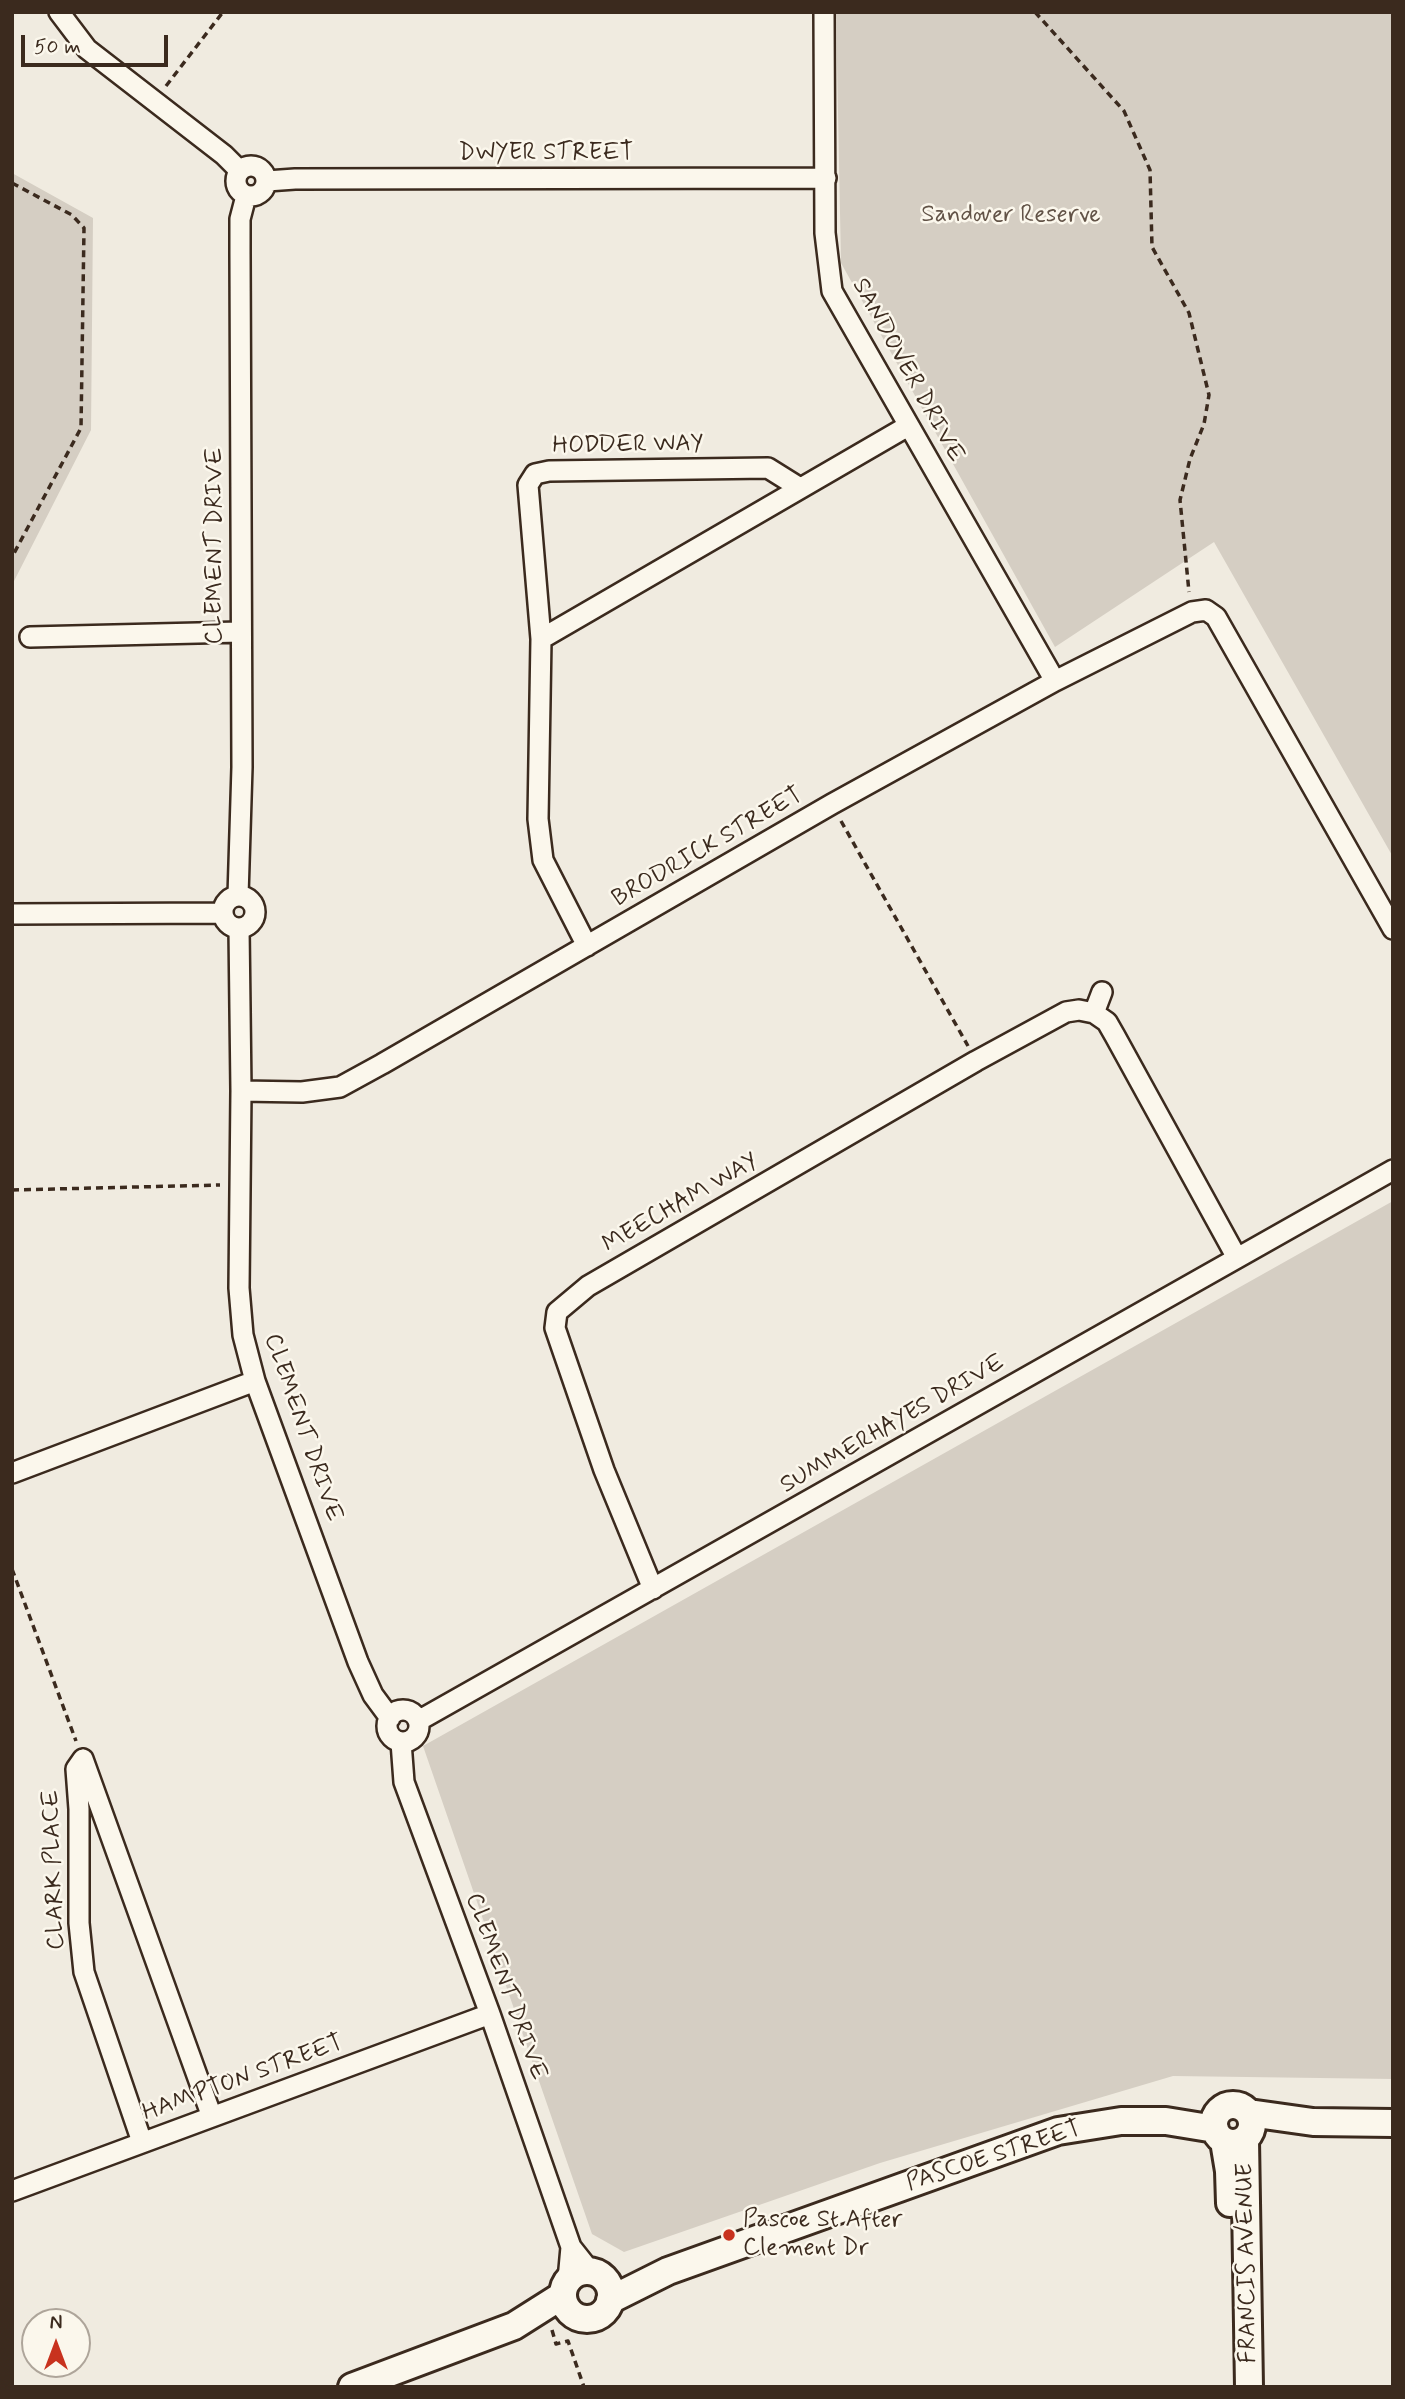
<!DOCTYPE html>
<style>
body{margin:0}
#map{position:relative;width:1405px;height:2399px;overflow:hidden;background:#f0ebe0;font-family:Mynerve,sans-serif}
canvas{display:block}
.frame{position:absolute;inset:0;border:14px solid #3b2a1e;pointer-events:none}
.north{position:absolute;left:21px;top:2308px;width:70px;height:70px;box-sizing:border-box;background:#fbf7ec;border:2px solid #aea59a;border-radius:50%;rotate:0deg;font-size:19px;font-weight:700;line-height:28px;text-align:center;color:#3b2a1e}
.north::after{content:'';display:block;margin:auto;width:24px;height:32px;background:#c8321e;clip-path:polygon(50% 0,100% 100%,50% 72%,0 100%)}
.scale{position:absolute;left:21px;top:35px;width:147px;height:32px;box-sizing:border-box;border:4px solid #3b2a1e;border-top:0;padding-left:9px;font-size:21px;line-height:24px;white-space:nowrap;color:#3b2a1e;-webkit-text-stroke:5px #fbf7ec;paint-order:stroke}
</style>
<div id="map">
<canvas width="1405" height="2399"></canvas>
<div class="frame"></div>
<div class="north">N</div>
<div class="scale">50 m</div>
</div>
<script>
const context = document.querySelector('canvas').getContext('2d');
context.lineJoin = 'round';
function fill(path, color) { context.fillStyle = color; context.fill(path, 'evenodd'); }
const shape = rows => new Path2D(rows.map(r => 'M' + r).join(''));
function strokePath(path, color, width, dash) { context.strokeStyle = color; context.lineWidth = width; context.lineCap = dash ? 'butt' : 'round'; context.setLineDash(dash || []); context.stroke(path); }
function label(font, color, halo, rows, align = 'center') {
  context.font = font + ' Mynerve,sans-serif'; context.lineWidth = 5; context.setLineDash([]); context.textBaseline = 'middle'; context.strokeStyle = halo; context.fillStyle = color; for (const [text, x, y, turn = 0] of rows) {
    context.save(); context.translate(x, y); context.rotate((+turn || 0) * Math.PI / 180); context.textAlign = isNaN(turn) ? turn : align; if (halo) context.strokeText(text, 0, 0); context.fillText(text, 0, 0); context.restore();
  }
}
fill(shape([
 [836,12,1393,12,1393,857,1214,542,1055,647,841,263],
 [12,173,93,218,91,430,12,585],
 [1393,1201,1393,2079,1173,2076,880,2163,624,2252,592,2234,423,1746]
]), '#d5cec3');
const street = shape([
 [59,12,87,49,224,155,240,171],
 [824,12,825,233,832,291,1055,681],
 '236 181a15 15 0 1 1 30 0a15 15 0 1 1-30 0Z',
 [267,181,295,179,826,178],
 [30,637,240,632],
 [541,639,908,426],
 [238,896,242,767,240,254,240,219,246,196],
 '223 912a16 16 0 1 1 32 0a16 16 0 1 1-32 0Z',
 [12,914,223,913],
 [239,928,241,1091,239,1288,243,1335,255,1381,358,1662,373,1695,390,1718],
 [587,946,543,860,538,819,541,639,528,485,535,474,549,471,768,468,800,488],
 [1094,1013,1102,992],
 [241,1091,302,1092,340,1087,382,1064,832,804,1055,681,1192,612,1206,610,1216,617,1393,929],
 [12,1473,255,1381],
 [653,1589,604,1470,555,1328,557,1312,588,1286,976,1061,1066,1012,1079,1010,1094,1013,1107,1022,1115,1036,1237,1258],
 '387 1726a16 16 0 1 1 32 0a16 16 0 1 1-32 0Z',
 [418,1721,1393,1170],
 [401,1742,404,1782,490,2014,571,2247,590,2271],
 [83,1759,76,1769,79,1809,79,1923,84,1972,142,2142],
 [83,1759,212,2117],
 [12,2191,490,2014],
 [568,2280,571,2247]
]);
const secondary = shape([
 '1214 2124a19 19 0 1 1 38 0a19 19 0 1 1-38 0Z',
 [1249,2113,1313,2122,1393,2123],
 [1245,2140,1249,2387],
 [1224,2141,1229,2171,1230,2203],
 '563 2295a24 24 0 1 1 48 0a24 24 0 1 1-48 0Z',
 [610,2300,668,2271,1058,2131,1121,2121,1166,2121,1215,2129],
 [352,2387,514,2326,563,2295]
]);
strokePath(street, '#3b2a1e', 24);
strokePath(secondary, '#3b2a1e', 32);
strokePath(shape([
 [1035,12,1124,111,1150,170,1152,247,1189,313,1209,395,1204,424,1190,459,1180,500,1189,592],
 [166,86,223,12],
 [12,183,72,215,84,228,81,428,12,557],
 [841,821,968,1046],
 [12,1190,220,1185],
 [12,1569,76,1741],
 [552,2330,556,2344,568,2341,584,2387]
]), '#3b2a1e', 3.5, [7, 5]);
strokePath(street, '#fbf7ec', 19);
strokePath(secondary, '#fbf7ec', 26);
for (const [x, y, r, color] of [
 [729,2235,7,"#c8321e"]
]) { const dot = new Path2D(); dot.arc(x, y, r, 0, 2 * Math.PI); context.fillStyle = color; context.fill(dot); strokePath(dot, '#fbf7ec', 2.5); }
label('24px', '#3b2a1e', '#fbf7ec', [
 ["DWYER STREET",546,154],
 ["SANDOVER DRIVE",907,371,61],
 ["HODDER WAY",628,446,-1],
 ["CLEMENT DRIVE",216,546,-90],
 ["BRODRICK STREET",708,848,-30],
 ["MEECHAM WAY",681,1204,-30],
 ["SUMMERHAYES DRIVE",893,1425,-30],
 ["CLEMENT DRIVE",302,1428,71],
 ["CLARK PLACE",55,1870,-92],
 ["CLEMENT DRIVE",505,1987,70],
 ["HAMPTON STREET",243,2079,-20],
 ["PASCOE STREET",994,2157,-18],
 ["FRANCIS AVENUE",1248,2263,-91]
]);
label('24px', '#625347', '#fbf7ec', [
 ["Sandover Reserve",1011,216]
]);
label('24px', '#3b2a1e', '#fbf7ec', [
 ["Pascoe St After",743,2221],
 ["Clement Dr",743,2249]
], 'left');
</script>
